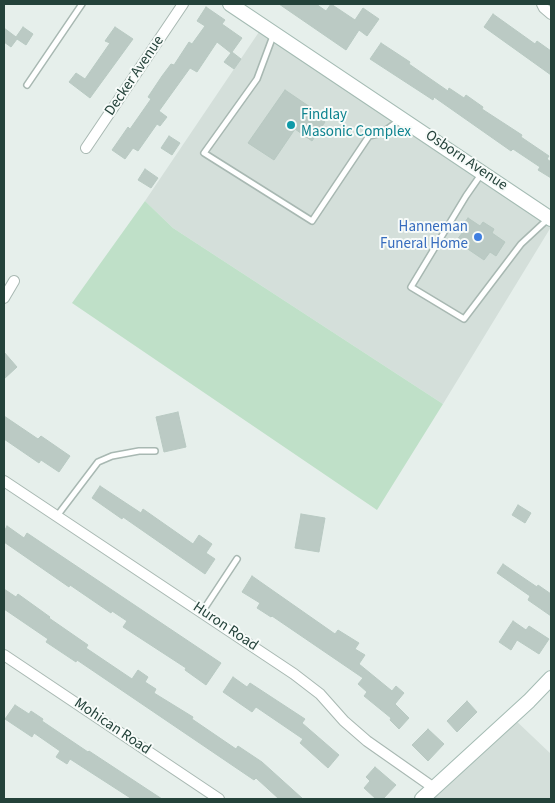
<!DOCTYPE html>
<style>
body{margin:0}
#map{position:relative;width:555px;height:803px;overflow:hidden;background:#e6efeb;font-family:"Source Sans 3",sans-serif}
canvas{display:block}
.frame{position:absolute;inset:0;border:5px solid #24423a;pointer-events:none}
</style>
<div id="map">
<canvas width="555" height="803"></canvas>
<div class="frame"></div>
</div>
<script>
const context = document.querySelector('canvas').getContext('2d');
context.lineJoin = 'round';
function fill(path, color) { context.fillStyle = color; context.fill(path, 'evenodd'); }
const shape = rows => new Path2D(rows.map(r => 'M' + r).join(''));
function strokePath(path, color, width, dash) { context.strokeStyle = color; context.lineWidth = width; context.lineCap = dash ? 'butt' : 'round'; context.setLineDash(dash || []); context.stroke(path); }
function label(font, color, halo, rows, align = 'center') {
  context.font = font + ' "Source Sans 3",sans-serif'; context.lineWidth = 4; context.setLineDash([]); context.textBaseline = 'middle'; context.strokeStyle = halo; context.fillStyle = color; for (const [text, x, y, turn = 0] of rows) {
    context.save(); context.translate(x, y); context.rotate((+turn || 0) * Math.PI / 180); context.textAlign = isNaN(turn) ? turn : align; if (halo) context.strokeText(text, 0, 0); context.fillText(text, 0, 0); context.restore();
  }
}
fill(shape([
 [263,26,551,219,551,227,443,404,173,228,145,201],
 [512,717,551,754,551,799,422,799]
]), '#d4dfda');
fill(shape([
 [145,201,173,228,443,404,377,510,72,303]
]), '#bfe0c8');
const building = shape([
 [279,4,316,4,326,11,331,4,355,20,363,8,379,19,367,36,359,30,346,50,279,4],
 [206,7,225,20,222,24,242,38,232,52,241,59,234,69,224,62,231,53,217,42,197,72,190,68,159,111,167,117,160,126,157,124,138,151,133,148,125,159,112,150,128,127,130,129,151,99,148,97,162,76,171,64,174,65,189,42,192,44,205,26,197,21,206,7],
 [493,14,535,44,537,41,551,51,551,75,484,27,493,14],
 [23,27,33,34,26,45,17,39,11,47,4,42,4,28,16,37,23,27],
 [115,27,133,39,90,98,69,82,76,73,85,79,110,43,105,41,115,27],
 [381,43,410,62,409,64,448,91,449,88,464,98,466,95,483,107,482,109,522,135,521,137,549,156,547,159,551,162,551,178,538,170,540,167,513,149,511,151,434,97,433,100,370,59,381,43],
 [285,90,310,107,308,110,325,122,312,141,295,129,274,160,248,143,285,90],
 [169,136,180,143,172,155,161,148,169,136],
 [145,169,158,178,151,188,138,180,145,169],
 [468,218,480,226,483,222,494,229,492,233,505,242,496,256,490,252,484,260,456,241,463,232,459,230,468,218],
 [4,352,17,367,4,379,4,352],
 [178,412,186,447,164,452,156,417,178,412],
 [4,416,38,439,41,436,70,456,59,472,41,460,39,463,4,439,4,416],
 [100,486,141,513,143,509,193,544,199,535,212,544,206,553,215,559,205,574,123,517,122,519,92,498,100,486],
 [518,505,531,513,525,523,512,515,518,505],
 [301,514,325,518,319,552,295,548,301,514],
 [7,526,24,538,27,533,221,663,206,685,185,670,186,668,123,627,127,621,112,611,111,613,70,585,69,587,4,542,4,532,7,526],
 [503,564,537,587,538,585,551,594,551,616,528,600,530,596,497,573,503,564],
 [252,576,335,634,338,630,359,643,355,649,365,655,359,664,392,691,396,686,404,693,395,704,409,718,399,729,390,720,391,718,364,696,367,692,358,684,363,678,272,616,271,617,257,608,260,603,242,592,252,576],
 [4,589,16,597,18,594,50,617,49,618,88,645,86,648,132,679,138,670,148,677,145,682,156,689,154,693,193,717,192,719,236,749,238,746,262,762,303,799,279,799,256,778,254,780,77,660,76,662,46,642,48,639,4,609,4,589],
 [513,621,526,630,529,626,549,639,539,654,517,640,511,650,499,642,513,621],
 [233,677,247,687,250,683,305,719,302,723,339,755,328,768,300,743,303,739,256,707,252,712,223,692,233,677],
 [467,701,477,712,457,732,447,721,467,701],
 [15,705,29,714,31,711,43,719,42,721,88,752,89,751,162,799,132,799,70,759,67,764,56,757,60,751,34,733,32,737,5,719,15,705],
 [428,729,444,744,428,761,412,745,428,729],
 [375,767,396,785,383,799,376,799,364,788,370,781,366,777,375,767]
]);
fill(building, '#bbcac4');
strokePath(building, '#b8c9c2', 1);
const lane = shape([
 [273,36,257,79,204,153,312,221,369,136,382,133,401,119],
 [27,85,82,4],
 [482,173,466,196,411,287,464,319,521,244,549,218],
 [57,516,98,462,112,456,139,451,155,451],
 [202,612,237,559]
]);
const street = shape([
 [542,4,544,8,551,14],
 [86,148,183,4],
 [4,298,14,281],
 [4,481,294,674,320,694,344,721,367,741,434,788],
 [4,655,219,799]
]);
const secondary = shape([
 [230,4,551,219],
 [422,799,529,701,551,678]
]);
strokePath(lane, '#a8b8b2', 8);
strokePath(street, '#a8b8b2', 12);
strokePath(secondary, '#a4bbb3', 16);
strokePath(lane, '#fff', 5);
strokePath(street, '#fff', 10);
strokePath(secondary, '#fff', 14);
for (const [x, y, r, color] of [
 [291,125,5,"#0f9aa8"],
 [478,237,5,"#3f7fe0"]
]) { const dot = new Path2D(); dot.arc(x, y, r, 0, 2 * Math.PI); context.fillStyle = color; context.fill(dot); strokePath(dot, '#f7fbf9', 2); }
label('15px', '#24423a', '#f7fbf9', [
 ["Decker Avenue",135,76,-56],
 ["Osborn Avenue",466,161,34],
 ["Huron Road",225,627,34],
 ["Mohican Road",112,727,34]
]);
label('15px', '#0d838f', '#f7fbf9', [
 ["Findlay",301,116],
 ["Masonic Complex",301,133]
], 'left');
label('15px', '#366cbe', '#f7fbf9', [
 ["Hanneman",468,228],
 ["Funeral Home",468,245]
], 'right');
</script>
